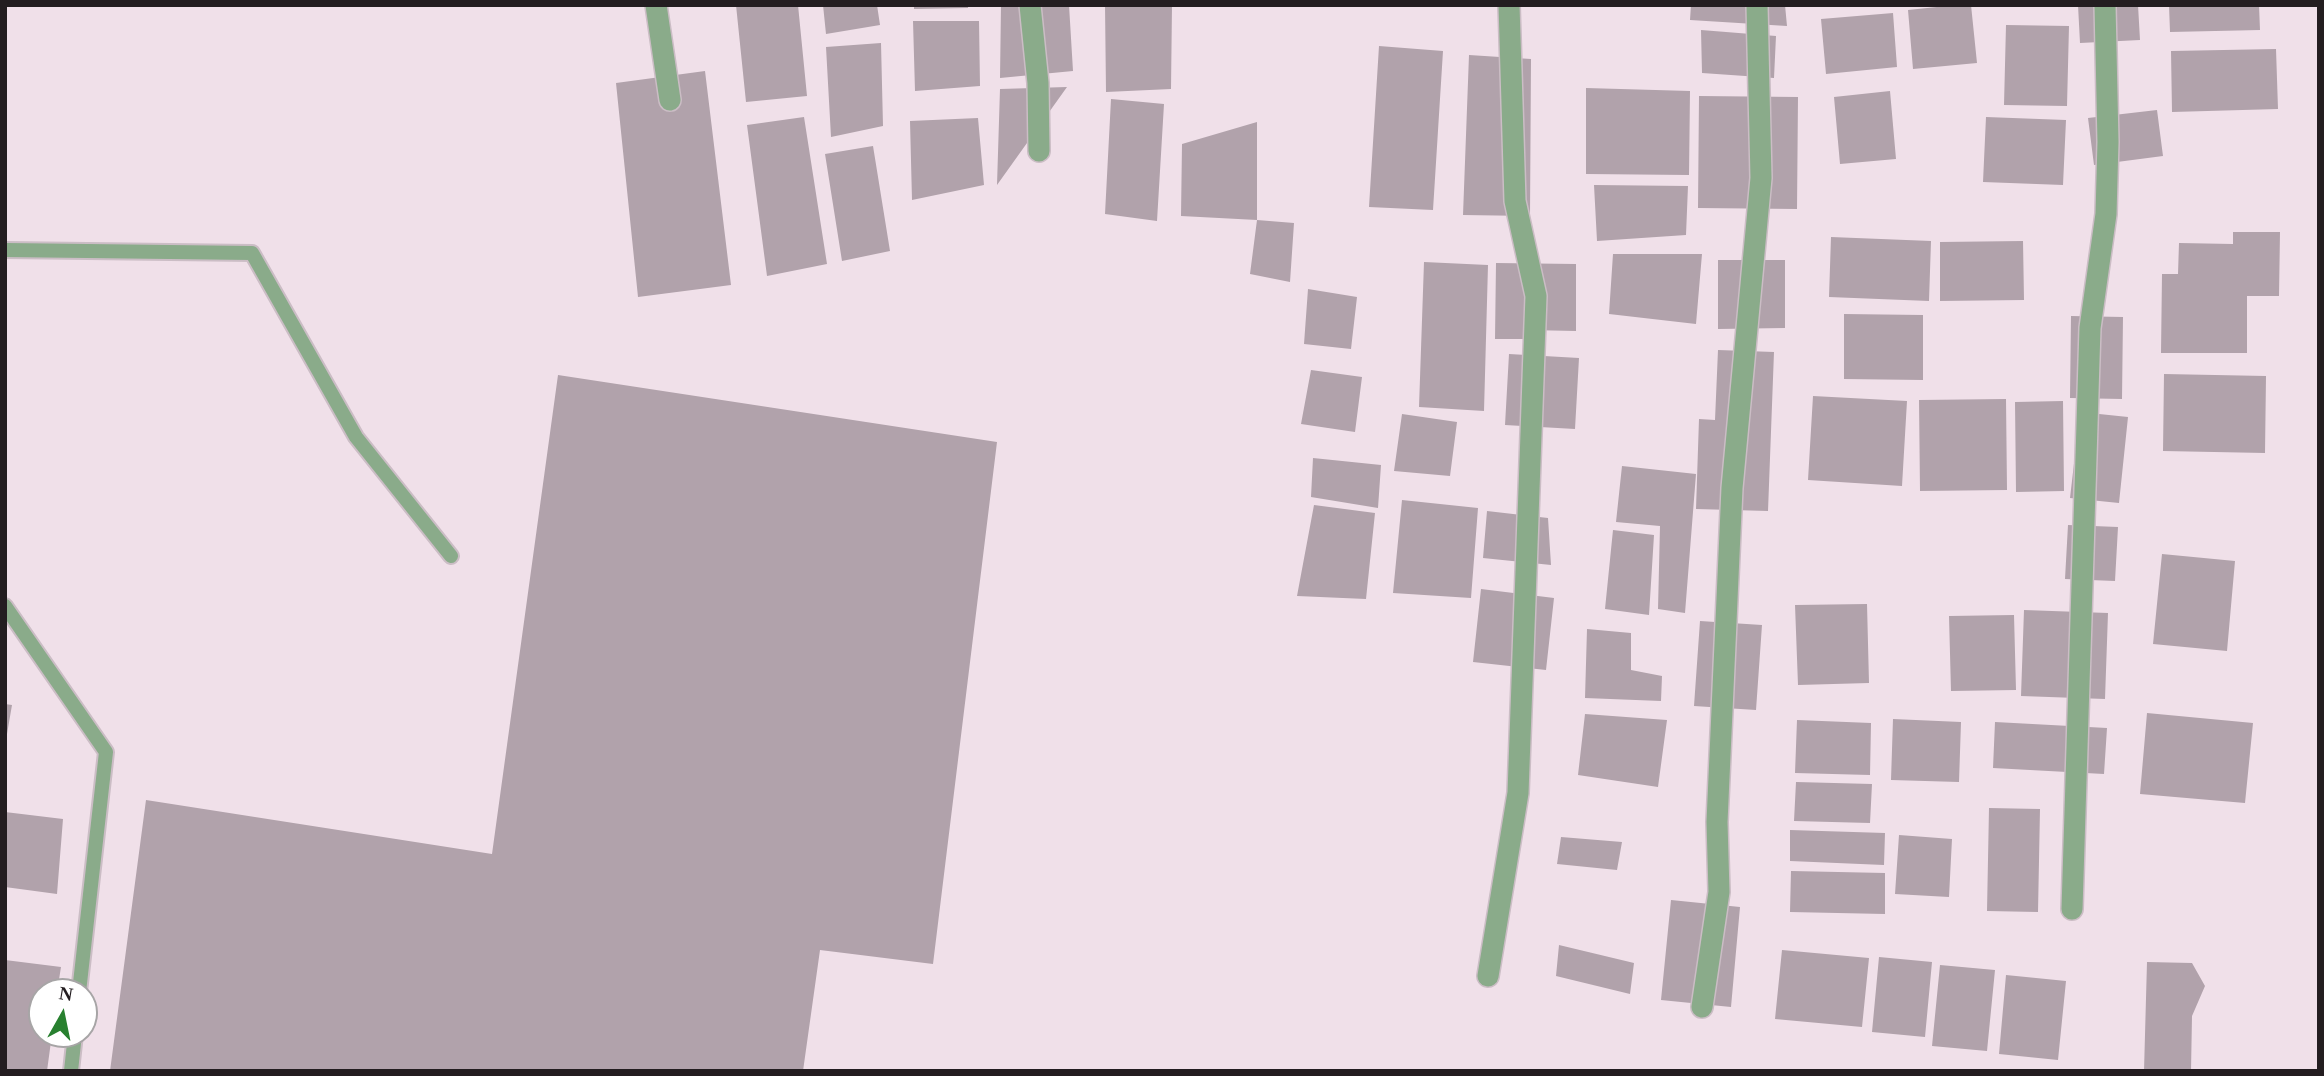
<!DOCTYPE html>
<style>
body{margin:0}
#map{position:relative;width:2324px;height:1076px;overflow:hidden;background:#f0e0e9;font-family:"Times New Roman",serif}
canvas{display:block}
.frame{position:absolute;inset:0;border:7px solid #231d20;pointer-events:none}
.north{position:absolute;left:28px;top:978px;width:70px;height:70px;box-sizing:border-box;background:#fff;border:2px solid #a7a5a6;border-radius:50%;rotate:9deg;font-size:19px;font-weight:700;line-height:28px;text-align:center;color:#231d20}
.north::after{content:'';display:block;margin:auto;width:24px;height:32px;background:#28802f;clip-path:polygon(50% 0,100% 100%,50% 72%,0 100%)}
</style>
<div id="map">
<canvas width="2324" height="1076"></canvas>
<div class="frame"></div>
<div class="north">N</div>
</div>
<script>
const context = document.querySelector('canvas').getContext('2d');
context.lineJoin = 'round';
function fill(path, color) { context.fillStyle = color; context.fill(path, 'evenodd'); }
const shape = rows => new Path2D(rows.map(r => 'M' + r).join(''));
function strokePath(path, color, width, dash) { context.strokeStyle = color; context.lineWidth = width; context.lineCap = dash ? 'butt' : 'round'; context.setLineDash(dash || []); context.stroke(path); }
fill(shape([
 [736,5,798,5,807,96,746,102],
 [823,5,877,5,880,25,826,34],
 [914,5,968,5,968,8,914,9],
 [1001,5,1069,5,1073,71,1000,78],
 [1105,5,1172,5,1171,89,1106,92],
 [1691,5,1785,5,1787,26,1690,20],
 [1956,5,1971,5,1977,63,1913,69,1908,10],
 [2078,5,2138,5,2140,40,2080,43],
 [2169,5,2259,5,2260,30,2170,32],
 [1893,13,1897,67,1826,74,1821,19],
 [913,21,979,21,980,86,915,91],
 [2006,25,2069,26,2067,106,2004,105],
 [1701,30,1776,36,1774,78,1702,73],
 [881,43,883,126,831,137,826,47],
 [1379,46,1443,51,1433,210,1369,207],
 [2276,49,2278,109,2172,112,2171,51],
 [1469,55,1531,59,1530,216,1463,215],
 [705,71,731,285,638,297,616,83],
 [1067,87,997,185,1000,89],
 [1586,88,1690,91,1689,175,1586,174],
 [1890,91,1896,159,1840,164,1834,97],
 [1699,96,1798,97,1797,209,1698,208],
 [1111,99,1164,104,1157,221,1105,214],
 [2157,110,2163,156,2094,165,2088,118],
 [804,117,827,264,767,276,747,125],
 [1986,117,2066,120,2063,185,1983,182],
 [978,118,984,185,912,200,910,121],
 [1257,122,1257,220,1181,216,1182,144],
 [873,146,890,251,842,261,825,154],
 [1594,185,1688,186,1686,235,1597,241],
 [1257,220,1294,223,1290,282,1250,274],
 [2233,232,2280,232,2279,296,2247,296,2247,353,2161,353,2162,274,2178,274,2179,243,2233,244],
 [1831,237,1931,241,1929,301,1829,297],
 [2023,241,2024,300,1940,301,1940,242],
 [1613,254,1702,254,1696,324,1609,314],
 [1718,260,1785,260,1785,328,1718,329],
 [1424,262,1488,265,1484,411,1419,407],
 [1496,263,1576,264,1576,331,1528,330,1528,339,1495,339],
 [1308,289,1357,297,1351,349,1304,344],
 [1844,314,1923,315,1923,380,1844,379],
 [2071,316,2123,317,2122,399,2070,398],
 [1718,350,1774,352,1768,511,1696,509,1699,419,1715,420],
 [1509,354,1579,358,1575,429,1505,425],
 [1311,370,1362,377,1355,432,1301,424],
 [2164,374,2266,376,2265,453,2163,451],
 [558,375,997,442,933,964,820,950,803,1071,110,1071,146,800,492,854],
 [1813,396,1907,401,1902,486,1808,480],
 [2006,399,2007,490,1920,491,1919,400],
 [2063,401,2064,491,2016,492,2015,402],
 [2080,412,2128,417,2119,503,2070,498],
 [1402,414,1457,422,1450,476,1394,471],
 [1313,458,1381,465,1378,508,1311,497],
 [1622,466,1696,474,1685,613,1658,609,1660,526,1616,522],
 [1402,500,1478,508,1471,598,1393,593],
 [1314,505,1375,513,1366,599,1297,596],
 [1487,511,1548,518,1551,565,1483,558],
 [2068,525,2118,527,2115,581,2065,579],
 [1613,530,1654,535,1649,615,1605,609],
 [2162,554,2235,561,2227,651,2153,644],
 [1481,589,1554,598,1546,670,1473,662],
 [1867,604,1869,683,1798,685,1795,605],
 [2024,610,2108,613,2105,699,2021,696],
 [2014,615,2016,690,1951,691,1949,616],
 [1700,621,1762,625,1756,710,1694,706],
 [1587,629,1631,633,1631,670,1662,676,1661,701,1585,698],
 [5,704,12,705,7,734,5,734],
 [2147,713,2253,723,2245,803,2140,794],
 [1585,714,1667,720,1658,787,1578,775],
 [1893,719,1961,722,1959,782,1891,780],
 [1797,720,1871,723,1870,775,1795,773],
 [1995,722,2107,728,2104,774,1993,768],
 [1796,782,1872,784,1870,823,1794,821],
 [1989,808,2040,809,2038,912,1987,911],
 [5,812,63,819,57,894,5,887],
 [1790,830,1885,833,1884,865,1790,861],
 [1899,835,1952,839,1949,897,1895,894],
 [1561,837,1622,842,1617,870,1557,864],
 [1791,871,1885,873,1885,914,1790,912],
 [1671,900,1740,907,1731,1007,1661,1000],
 [1559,945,1634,963,1630,994,1556,976],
 [1782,950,1869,958,1862,1027,1775,1019],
 [1879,957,1932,962,1925,1037,1872,1032],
 [5,960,61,967,57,992,42,992,42,1034,52,1034,47,1071,5,1071],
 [2147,962,2192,963,2205,986,2192,1016,2191,1071,2144,1071],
 [1940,965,1995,970,1987,1051,1932,1046],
 [2006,975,2066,981,2058,1060,1999,1054]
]), '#b1a2ab');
const lane = shape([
 [5,250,252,253,356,437,451,556],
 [5,606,106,752,79,992],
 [71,1071,75,1034]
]);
const street = shape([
 [656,5,670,100],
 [1030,5,1038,83,1039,151],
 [2072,909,2090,328,2106,214,2108,142,2105,5],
 [1488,976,1518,793,1536,296,1515,201,1509,5],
 [1702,1007,1719,892,1717,822,1732,488,1761,178,1757,5]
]);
strokePath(lane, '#cbbdc5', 18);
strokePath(street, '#cbbdc5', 24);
strokePath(lane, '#8aab8a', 14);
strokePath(street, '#8aab8a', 21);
</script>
